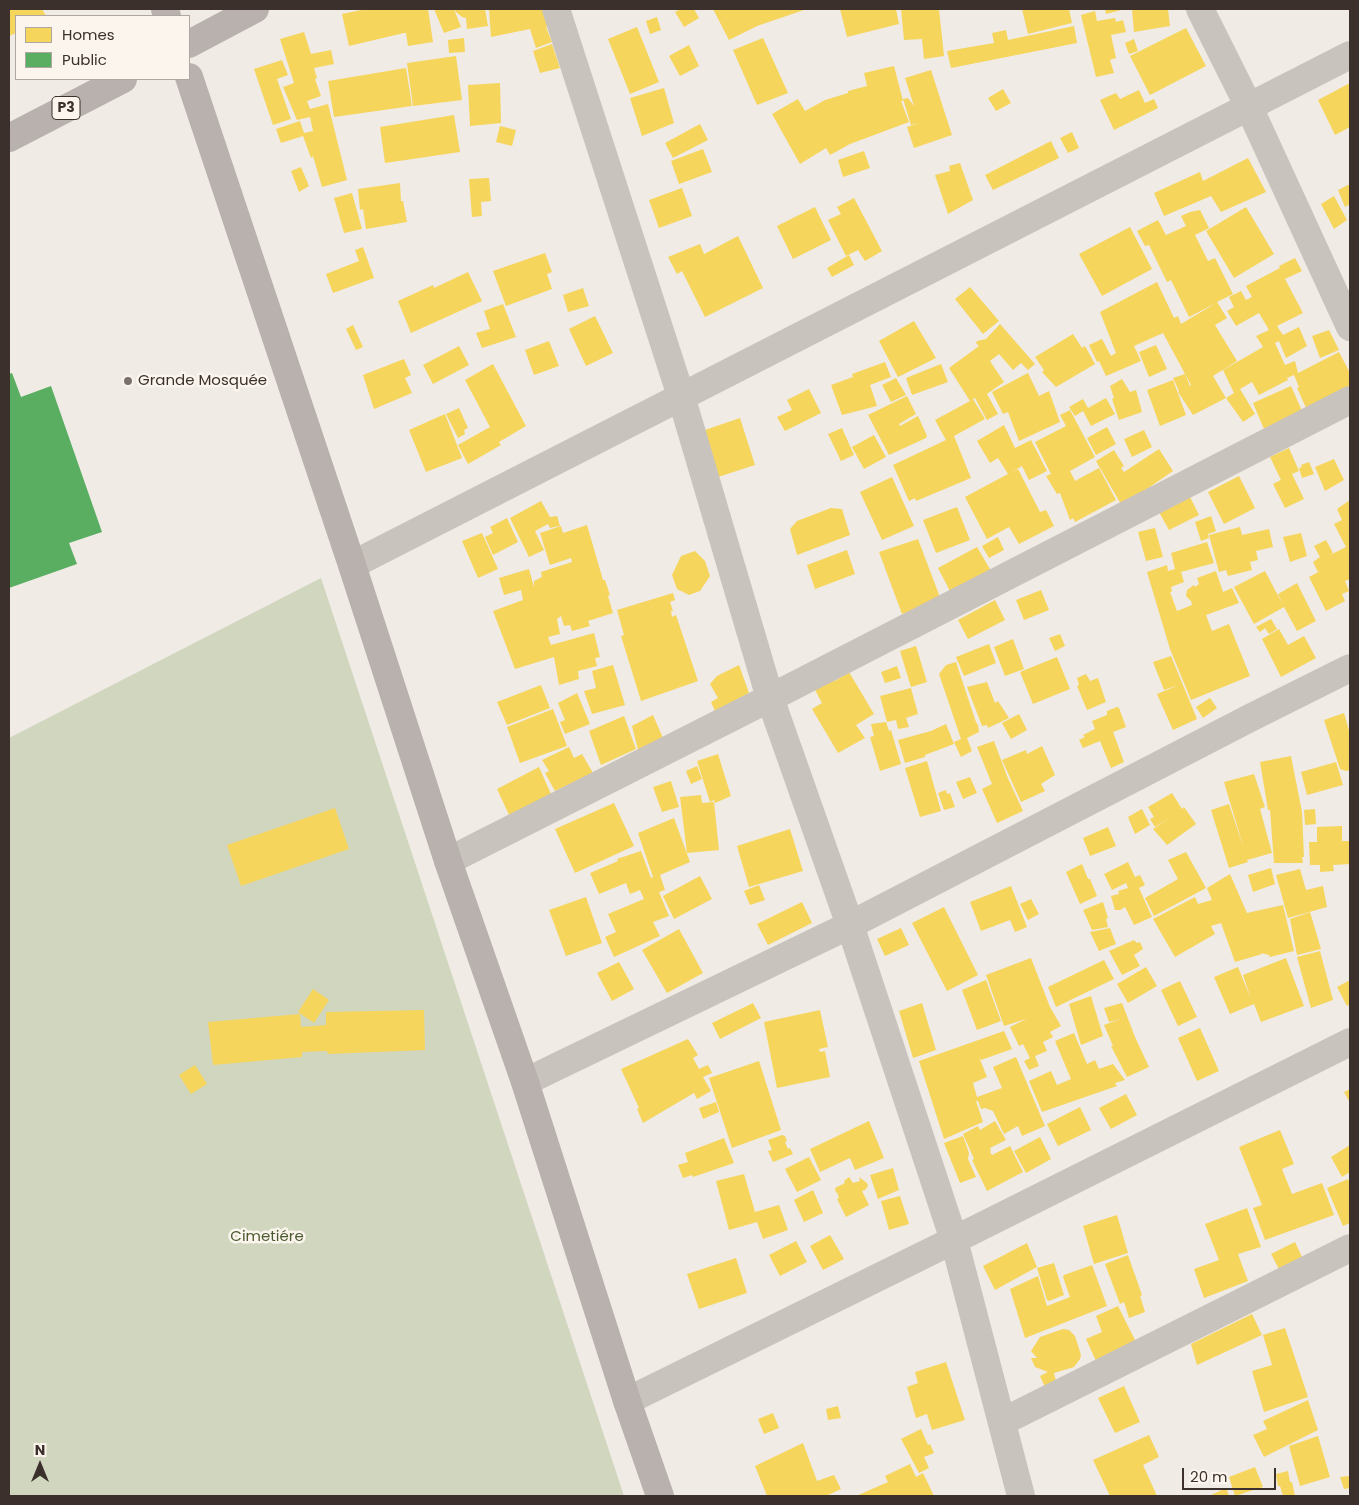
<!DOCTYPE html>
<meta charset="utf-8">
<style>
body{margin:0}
#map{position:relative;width:1359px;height:1505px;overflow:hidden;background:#f0ebe5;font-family:Poppins,sans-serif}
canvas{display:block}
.frame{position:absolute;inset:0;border:10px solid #3b302b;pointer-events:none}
.legend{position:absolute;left:15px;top:15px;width:175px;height:65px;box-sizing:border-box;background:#fbf5ee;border:1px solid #aea6a0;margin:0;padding:6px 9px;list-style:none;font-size:15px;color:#3b302b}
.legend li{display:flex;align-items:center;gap:10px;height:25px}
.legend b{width:25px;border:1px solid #aea6a0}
.north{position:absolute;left:15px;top:1440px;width:50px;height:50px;-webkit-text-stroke:4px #fbf5ee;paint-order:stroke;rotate:0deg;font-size:14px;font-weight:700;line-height:20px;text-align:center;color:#3b302b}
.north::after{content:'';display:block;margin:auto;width:18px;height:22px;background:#3b302b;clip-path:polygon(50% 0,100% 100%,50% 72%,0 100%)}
.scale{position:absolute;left:1182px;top:1468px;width:94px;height:22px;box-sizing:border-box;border:2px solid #3b302b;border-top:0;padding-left:6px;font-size:15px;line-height:18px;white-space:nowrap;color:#3b302b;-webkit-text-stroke:4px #fbf5ee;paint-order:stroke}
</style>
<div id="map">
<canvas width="1359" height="1505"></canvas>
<div class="frame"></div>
<ul class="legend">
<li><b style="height:14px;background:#f6d55c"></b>Homes</li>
<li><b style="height:14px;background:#5aae61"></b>Public</li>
</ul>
<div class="north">N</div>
<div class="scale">20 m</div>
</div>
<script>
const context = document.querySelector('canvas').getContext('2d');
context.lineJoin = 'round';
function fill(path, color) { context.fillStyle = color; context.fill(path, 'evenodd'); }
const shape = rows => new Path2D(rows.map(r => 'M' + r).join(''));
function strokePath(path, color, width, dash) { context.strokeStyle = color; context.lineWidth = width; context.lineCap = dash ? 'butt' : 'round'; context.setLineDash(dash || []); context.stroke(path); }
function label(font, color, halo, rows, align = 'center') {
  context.font = font + ' Poppins,sans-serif'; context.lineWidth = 5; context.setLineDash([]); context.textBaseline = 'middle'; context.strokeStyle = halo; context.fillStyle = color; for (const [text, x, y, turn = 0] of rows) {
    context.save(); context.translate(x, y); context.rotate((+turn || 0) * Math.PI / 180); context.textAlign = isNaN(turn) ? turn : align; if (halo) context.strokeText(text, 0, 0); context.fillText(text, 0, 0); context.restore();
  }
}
fill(shape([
 [321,578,624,1496,9,1496,9,738]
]), '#d1d6bf');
fill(shape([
 [9,9,42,9,46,16,16,16,16,33,9,36],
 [366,9,428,9,433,42,408,46,406,33,404,33,349,46,342,14],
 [434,9,454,9,461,27,444,33],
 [456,9,485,9,488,26,467,29,466,18,462,17,455,11],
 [489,9,543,9,548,27,546,27,552,42,536,48,530,29,491,37],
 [681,9,694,9,699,18,684,27,675,12],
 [713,9,807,9,757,26,729,40],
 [840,9,896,9,899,24,847,37],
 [901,9,939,9,944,56,924,59,922,39,904,40],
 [1022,9,1069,9,1072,23,1028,34],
 [1105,9,1125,9,1106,14],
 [1132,9,1168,9,1170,26,1134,32],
 [1095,11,1097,21,1115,18,1116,22,1123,20,1126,32,1111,35,1116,58,1110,60,1114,73,1096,77,1081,15],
 [657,17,661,30,650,34,646,21],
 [1074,26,1077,43,951,68,947,51,994,43,992,33,1006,30,1008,40],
 [637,27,659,82,630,94,608,39],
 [1186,28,1206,66,1150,95,1130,56],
 [304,32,311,54,331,50,334,64,314,68,317,78,315,79,321,96,307,101,310,109,328,104,347,180,322,187,313,156,311,158,303,136,281,143,276,129,300,121,304,133,313,131,310,117,297,120,283,87,294,83,280,39],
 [464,38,465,52,449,53,448,40],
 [763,38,788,93,757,105,733,50],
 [1134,39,1138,51,1129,54,1125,43],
 [552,44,560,68,540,73,533,51],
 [689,45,699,66,680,76,669,56],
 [456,56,462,100,413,106,407,63],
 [282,60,288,75,277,79,291,119,273,125,254,69],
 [894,66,903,101,901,101,909,122,850,144,830,155,826,148,800,164,772,114,798,99,805,111,825,100,848,93,848,91,867,86,864,73],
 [406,68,412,106,334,117,328,81],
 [931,70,952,135,914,148,907,127,919,123,911,125,903,99,908,98,914,106,905,78],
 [500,83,501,123,470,126,468,85],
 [1350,83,1350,127,1335,135,1318,100],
 [664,88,674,123,642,136,630,98],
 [1003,89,1011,103,996,111,988,98],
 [1139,90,1145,103,1154,99,1158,108,1114,130,1100,100,1116,93,1120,99],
 [454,115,460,152,385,163,380,127],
 [700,124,708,140,673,158,665,143],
 [500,126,516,130,512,146,496,142],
 [1072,132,1079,148,1068,153,1060,138],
 [1051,141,1059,158,993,190,985,175],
 [703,149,712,172,679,184,671,161],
 [864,151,870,168,843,177,838,160],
 [1248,158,1266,192,1221,212,1211,196,1164,216,1154,193,1200,172,1203,181],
 [960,163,973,200,948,214,935,175,950,171,949,166],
 [301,167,309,186,299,192,291,171],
 [489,178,491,201,481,202,482,216,472,217,469,179],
 [400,183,401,201,403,201,407,222,366,229,363,209,360,210,358,189],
 [1350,184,1350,204,1345,207,1338,190],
 [682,188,692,216,659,228,649,200],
 [352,193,362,229,344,233,334,198],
 [1334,196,1347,220,1334,229,1321,204],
 [854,198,882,251,865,261,858,250,846,256,828,220,841,214,837,207],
 [815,207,831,240,793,259,777,226],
 [1246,207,1274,254,1234,278,1206,231],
 [1200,210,1209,228,1195,235,1208,261,1215,258,1233,294,1217,302,1227,318,1215,325,1237,361,1213,376,1226,398,1193,415,1178,392,1179,391,1173,378,1185,374,1190,386,1191,385,1163,333,1134,346,1141,361,1106,376,1099,361,1097,362,1089,345,1102,339,1111,356,1116,353,1100,312,1157,282,1174,318,1178,316,1181,324,1216,303,1189,317,1171,280,1167,282,1149,245,1145,246,1137,231,1158,220,1166,235,1186,226,1181,216,1190,212],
 [1130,227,1152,269,1102,296,1079,254],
 [738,236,763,288,705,317,682,271,677,274,668,257,700,244,704,254],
 [363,247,374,278,333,293,326,274,359,261,355,250],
 [545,253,552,272,547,274,552,289,506,306,493,271],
 [849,255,854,265,832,277,827,268],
 [1295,258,1302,271,1285,279,1303,313,1277,326,1283,335,1299,327,1307,346,1286,358,1279,341,1275,343,1285,365,1295,361,1298,373,1339,352,1350,373,1350,387,1307,410,1297,388,1299,387,1294,375,1287,378,1288,380,1259,395,1252,382,1240,389,1255,414,1243,422,1226,398,1234,393,1223,370,1263,347,1256,336,1269,330,1259,313,1236,326,1227,311,1234,307,1229,297,1241,291,1246,300,1252,297,1246,286,1280,268,1279,266],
 [468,272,482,301,411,333,398,301,433,285,434,288],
 [970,287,999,321,983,334,955,299],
 [583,288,589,306,568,312,563,295],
 [503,304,516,337,482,348,476,333,490,329,484,311],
 [595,316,613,353,586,366,569,329],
 [914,321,936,358,898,377,879,341],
 [1000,324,1035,364,1028,370,1021,363,1013,370,999,354,990,361,1004,382,987,394,998,414,987,420,975,398,973,399,985,419,954,436,971,478,916,501,915,498,909,501,893,465,946,440,935,420,970,401,949,368,979,346,976,343,977,341,986,339],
 [353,325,363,347,356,350,346,329],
 [1329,330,1339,350,1320,358,1312,336],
 [1073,334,1082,348,1085,346,1095,364,1056,387,1042,372,1044,370,1035,357],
 [549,341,559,366,534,375,525,350],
 [1156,345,1167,369,1149,377,1139,352],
 [459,346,469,365,433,384,423,365],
 [404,359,411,375,405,378,412,393,374,409,363,375],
 [885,362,891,377,870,385,877,406,842,415,831,385,853,377,852,374],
 [493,364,526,426,499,442,501,445,468,464,458,445,490,427,465,380],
 [941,364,948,382,912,395,906,378],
 [1028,373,1039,396,1049,391,1060,422,1019,441,1008,412,1003,414,992,392],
 [896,378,906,395,891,402,882,385],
 [1122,379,1130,392,1136,390,1142,412,1119,420,1112,399,1114,398,1110,386],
 [1173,380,1186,415,1160,426,1147,390],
 [1291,386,1303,413,1264,429,1253,403],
 [809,389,821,413,785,431,777,417,792,410,787,400],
 [907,396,916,414,899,424,900,426,918,416,927,436,926,438,889,455,868,415],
 [1106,398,1115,414,1091,426,1083,411,1075,416,1069,407,1083,399,1088,408],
 [459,408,468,428,464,430,465,434,458,438,446,414],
 [1070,410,1095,457,1070,471,1075,481,1099,468,1116,500,1075,522,1073,518,1070,520,1060,493,1057,494,1046,476,1051,474,1035,442,1066,426,1060,415],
 [445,414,462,458,426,472,409,430],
 [740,418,755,465,718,477,702,431],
 [1004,425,1015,448,1031,440,1047,471,1029,480,1022,466,1012,472,1018,469,1040,512,1046,510,1054,526,1019,544,1009,527,987,539,965,497,1008,474,998,458,990,463,977,441],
 [1107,427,1116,444,1096,455,1087,438],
 [842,428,854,455,841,461,828,434],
 [1144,430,1152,447,1132,457,1124,439],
 [874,435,886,457,864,469,852,447],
 [1289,448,1299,471,1292,474,1304,499,1285,508,1273,484,1281,480,1270,457],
 [1159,449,1173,471,1122,506,1096,461,1114,450,1124,466,1121,468,1124,472],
 [1334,459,1344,480,1325,491,1315,467],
 [1309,462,1314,474,1302,478,1299,468,1302,467,1301,465],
 [1239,476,1255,508,1224,524,1208,492],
 [892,477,914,526,882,540,860,492],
 [1190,497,1199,515,1169,530,1159,512],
 [1350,500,1350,579,1345,581,1349,591,1342,594,1345,601,1326,611,1309,577,1326,568,1318,572,1313,562,1320,557,1314,546,1326,540,1333,553,1328,556,1346,547,1334,524,1342,520,1337,509],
 [541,501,550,517,557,516,560,526,550,528,548,524,535,531,544,550,529,557,510,518],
 [957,507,970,540,936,553,923,520],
 [831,508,842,509,850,535,797,555,790,529,797,521],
 [1211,516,1216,531,1208,534,1209,538,1201,541,1195,522],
 [507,518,518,542,493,555,485,537,493,533,490,527],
 [587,525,603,580,605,580,610,595,608,596,613,613,588,621,590,626,572,631,570,625,564,626,561,616,557,619,560,634,548,637,551,645,594,633,600,657,595,658,597,666,578,671,579,679,559,685,554,657,515,669,493,611,523,600,521,590,504,595,499,578,529,569,534,587,534,581,542,577,541,572,572,562,571,558,550,565,540,533,561,526,563,533],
 [1240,527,1242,535,1269,529,1273,547,1256,551,1258,560,1250,562,1252,570,1228,576,1226,570,1219,572,1209,535],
 [1155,528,1163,557,1146,561,1138,532],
 [482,533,498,569,478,578,462,541],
 [1301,533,1307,556,1290,562,1283,537],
 [998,537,1004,550,989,558,982,546],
 [918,539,941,600,902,614,879,552],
 [1207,542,1214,563,1181,572,1184,582,1171,587,1172,592,1170,592,1177,611,1192,605,1191,601,1186,596,1187,590,1194,585,1195,587,1199,584,1197,578,1216,571,1223,592,1232,588,1239,603,1206,615,1212,631,1229,624,1250,676,1191,700,1170,649,1147,572,1167,565,1168,571,1175,569,1171,553],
 [977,547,991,571,951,593,938,568],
 [847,550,855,574,815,589,807,565],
 [695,551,705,561,710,576,700,591,689,595,677,589,672,575,681,556],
 [1265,571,1283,605,1278,594,1297,583,1316,621,1297,631,1284,607,1254,624,1234,587],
 [1041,590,1049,610,1024,620,1016,600],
 [673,593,675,600,670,602,673,611,671,611,672,617,676,615,698,681,641,701,621,636,624,635,617,610],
 [995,600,1005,620,968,639,958,620],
 [1271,619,1277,629,1269,634,1265,628,1260,632,1256,627],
 [1279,629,1288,645,1304,636,1316,658,1281,677,1262,639],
 [1060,634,1065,646,1055,651,1049,638],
 [1013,639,1024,669,1005,676,994,647],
 [989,644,996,663,964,676,956,657],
 [916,646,927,682,911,687,900,651],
 [1171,656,1197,719,1173,730,1157,694,1179,685,1164,690,1153,662],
 [1057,657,1070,689,1033,704,1020,672],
 [956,662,976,722,978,725,979,732,967,738,972,751,961,757,954,742,961,739,939,674,946,665],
 [613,665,625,705,592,714,584,691,596,688,592,671],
 [739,665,749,693,715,711,711,702,718,698,710,684,717,676],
 [897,666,901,678,885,683,881,672],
 [828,669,835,681,849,672,874,714,856,725,865,738,838,753,812,709,822,703,815,690],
 [1086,674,1090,681,1098,678,1106,702,1087,710,1077,686,1079,685,1077,678],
 [987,682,995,703,998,701,1009,718,988,728,987,725,982,726,967,687],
 [541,685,550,708,507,725,497,702],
 [911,688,918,714,906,718,909,727,898,729,896,720,887,722,880,696],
 [577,693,590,724,565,734,560,722,565,720,558,703],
 [1210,698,1217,708,1203,718,1196,707],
 [1117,707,1119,708,1126,727,1113,732,1124,762,1111,768,1100,741,1083,748,1079,740,1085,737,1083,735,1095,729,1092,721,1107,715,1107,711],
 [553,709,567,746,520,763,507,727],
 [1344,713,1350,734,1350,770,1346,771,1340,769,1324,720],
 [1019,714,1027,730,1011,739,1002,723],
 [653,715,663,738,638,750,632,726],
 [624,716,636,749,601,765,589,731],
 [886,722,889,731,891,730,901,764,880,771,870,737,874,736,871,724],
 [946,724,954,744,925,755,925,757,905,763,898,740,931,731],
 [994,741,1007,776,1023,811,997,823,982,789,992,784,977,747],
 [1042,746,1055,775,1041,784,1045,791,1021,802,1002,760,1026,750,1027,754],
 [569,747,574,758,582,754,593,773,555,791,545,773,549,771,542,760],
 [718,754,731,796,715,803,714,800,710,802,697,761],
 [1291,756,1302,812,1304,857,1302,857,1303,863,1274,863,1270,810,1268,810,1260,762],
 [927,761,941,811,920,817,905,768],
 [1336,762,1343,785,1307,795,1301,772],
 [697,766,702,779,691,784,686,771],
 [539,767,551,794,510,817,497,789],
 [1254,774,1265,807,1260,809,1272,853,1247,860,1248,862,1229,868,1211,810,1229,804,1244,849,1224,782],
 [970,777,977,793,963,799,956,782],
 [671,781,679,807,662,812,653,787],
 [946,790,947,794,950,793,955,807,944,810,938,793],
 [1172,793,1182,809,1184,807,1196,824,1167,845,1153,829,1170,818,1155,827,1150,819,1154,817,1148,807],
 [701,795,702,803,714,802,719,850,687,853,680,797],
 [614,803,634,846,575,873,555,829],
 [335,808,349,849,241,886,227,845],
 [1142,809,1150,825,1135,834,1128,817],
 [1315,809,1316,824,1305,825,1304,810],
 [674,818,690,862,660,875,665,890,659,892,669,916,653,922,660,936,614,957,605,937,616,932,608,914,644,899,640,890,630,894,626,883,599,894,590,873,618,861,617,859,641,851,651,878,653,877,638,833],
 [1342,826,1342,841,1349,841,1350,864,1333,865,1334,871,1320,872,1320,865,1310,865,1309,842,1317,842,1317,827],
 [1108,827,1116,846,1090,856,1083,838],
 [790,829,803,871,749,887,737,846],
 [1186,852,1206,888,1154,916,1145,898,1178,879,1168,860],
 [1128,862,1135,877,1140,875,1145,885,1139,888,1152,917,1134,925,1125,907,1120,910,1115,910,1111,896,1119,894,1118,891,1128,888,1126,883,1112,890,1104,874],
 [1082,864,1088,879,1090,879,1097,896,1080,904,1066,872],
 [1271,868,1275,884,1253,892,1248,875],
 [1300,869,1306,890,1323,886,1327,907,1288,918,1276,875],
 [1230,874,1247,913,1283,905,1294,951,1270,957,1269,955,1261,953,1262,954,1235,962,1221,923,1211,926,1215,934,1175,957,1153,919,1195,897,1198,904,1212,900,1207,888],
 [700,876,712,899,674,919,663,896],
 [759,885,765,900,750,905,744,891],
 [1011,886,1027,927,1015,932,1010,920,981,931,970,902],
 [586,897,602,943,566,956,549,910],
 [1031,899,1039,914,1028,920,1020,904],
 [802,902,812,923,768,945,757,924],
 [1103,902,1108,918,1106,919,1108,927,1092,930,1083,910],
 [944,907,978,975,947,991,912,923],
 [1310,912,1321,949,1297,955,1290,919],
 [901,928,909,945,885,956,877,939],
 [1110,928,1116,944,1099,951,1090,932],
 [679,929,703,973,667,993,642,950],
 [1134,940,1137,943,1140,942,1143,949,1134,955,1140,966,1122,975,1109,951],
 [1320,951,1333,1000,1311,1008,1297,957],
 [1031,958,1050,1007,1061,1026,1050,1032,1053,1037,1043,1042,1047,1051,1035,1056,1039,1066,1029,1070,1024,1061,1030,1058,1023,1044,1019,1046,1010,1027,1026,1019,1004,1026,986,975],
 [1286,958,1304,1006,1261,1022,1254,1004,1230,1014,1214,977,1238,967,1251,999,1243,975],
 [1104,960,1114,979,1056,1007,1048,987],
 [619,962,634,989,612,1001,597,973],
 [1146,967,1157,986,1128,1003,1117,984],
 [986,980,1001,1021,977,1030,962,990],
 [1350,980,1350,1004,1347,1006,1337,987],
 [1180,981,1197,1017,1178,1026,1161,990],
 [313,989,329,1000,314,1023,298,1012],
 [1091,996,1103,1036,1081,1045,1069,1004],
 [753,1003,761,1018,720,1039,712,1023],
 [922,1003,936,1050,913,1058,899,1011],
 [1122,1003,1135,1037,1149,1067,1127,1077,1111,1046,1113,1046,1104,1025,1120,1019,1109,1022,1104,1008],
 [424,1010,425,1050,328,1054,327,1051,302,1052,302,1057,213,1065,208,1022,300,1014,301,1027,326,1025,326,1012],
 [820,1010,828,1047,819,1049,820,1052,825,1051,830,1077,777,1088,764,1022],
 [1200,1028,1219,1071,1197,1081,1178,1038],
 [1004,1031,1012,1049,981,1060,979,1057,987,1077,973,1083,977,1097,1002,1088,993,1067,1016,1057,1045,1126,1022,1136,1018,1126,1004,1134,993,1111,985,1108,981,1109,978,1101,976,1101,983,1122,944,1139,919,1061],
 [1074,1033,1087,1064,1095,1060,1099,1069,1113,1064,1125,1080,1115,1083,1117,1086,1042,1112,1029,1081,1051,1071,1057,1085,1071,1079,1055,1041],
 [688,1039,698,1055,693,1058,699,1069,708,1065,712,1073,703,1077,711,1091,697,1099,694,1093,643,1123,637,1109,639,1108,621,1069],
 [759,1061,781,1130,732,1148,709,1078],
 [195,1065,207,1084,191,1094,179,1075],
 [1350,1089,1350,1103,1344,1092],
 [1126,1094,1137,1115,1111,1129,1099,1108],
 [716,1102,719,1112,703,1119,699,1108],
 [1080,1107,1091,1130,1058,1146,1047,1124],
 [869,1121,884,1158,855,1170,850,1158,820,1172,810,1149],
 [995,1121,1006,1140,990,1148,991,1151,990,1152,992,1155,1010,1146,1023,1172,987,1191,972,1160,974,1159,963,1134,978,1126,980,1130],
 [1280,1130,1294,1164,1282,1169,1292,1194,1322,1183,1334,1215,1265,1240,1253,1208,1262,1205,1239,1147],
 [782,1135,785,1136,787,1141,785,1142,788,1149,790,1148,793,1154,773,1162,768,1151,772,1150,768,1140],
 [963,1136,969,1153,968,1159,976,1177,960,1183,944,1143],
 [1040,1137,1051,1159,1026,1173,1014,1151],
 [724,1138,734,1163,693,1177,692,1175,683,1178,678,1165,688,1162,685,1153],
 [1350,1145,1350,1172,1342,1177,1331,1157],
 [809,1157,821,1180,797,1192,785,1169],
 [893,1168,899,1190,878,1199,870,1175],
 [744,1174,755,1212,779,1205,788,1230,763,1239,757,1222,729,1230,716,1181],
 [849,1177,853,1183,860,1181,859,1177,867,1183,868,1186,865,1190,862,1191,869,1205,846,1217,837,1199,839,1198,837,1192,836,1193,835,1188,845,1183,844,1181],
 [1348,1179,1350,1184,1350,1223,1343,1226,1327,1188],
 [813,1190,823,1213,804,1222,794,1200],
 [900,1196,909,1224,889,1230,881,1201],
 [1247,1208,1261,1247,1238,1254,1248,1281,1204,1298,1194,1269,1219,1260,1205,1224],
 [1117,1215,1128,1253,1094,1264,1083,1226],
 [830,1235,844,1259,823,1270,810,1246],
 [796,1241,807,1262,780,1276,769,1255],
 [1295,1242,1302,1257,1279,1269,1271,1254],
 [1027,1243,1037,1267,995,1290,983,1266],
 [1128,1255,1142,1295,1140,1296,1145,1312,1129,1318,1124,1302,1120,1304,1105,1264],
 [736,1258,747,1293,699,1309,687,1274],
 [1054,1263,1064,1295,1049,1301,1047,1300,1037,1268],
 [1092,1265,1107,1306,1025,1338,1010,1289,1038,1276,1047,1306,1070,1297,1063,1277,1064,1275],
 [1118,1306,1136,1342,1096,1361,1086,1339,1102,1332,1096,1316],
 [1252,1314,1262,1335,1197,1365,1191,1344],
 [1285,1328,1308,1397,1264,1412,1252,1371,1272,1365,1263,1335],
 [1063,1329,1069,1330,1075,1336,1081,1355,1080,1359,1074,1367,1054,1373,1056,1381,1045,1387,1040,1376,1048,1372,1035,1367,1031,1358,1037,1358,1031,1351,1040,1337],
 [946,1362,965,1420,932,1430,927,1414,916,1418,907,1387,918,1383,915,1372],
 [1124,1386,1140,1422,1115,1433,1098,1398],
 [1308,1400,1318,1430,1264,1457,1253,1435,1267,1429,1263,1421],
 [838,1406,841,1418,828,1420,826,1409],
 [773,1413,779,1428,764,1434,758,1419],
 [921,1429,928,1445,930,1444,934,1453,924,1457,929,1468,919,1473,901,1439],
 [1149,1435,1159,1457,1143,1465,1157,1496,1110,1496,1093,1460],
 [1318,1436,1330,1477,1300,1486,1289,1446],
 [803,1443,817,1481,834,1475,841,1489,826,1496,767,1496,755,1466],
 [910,1464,916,1477,923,1473,934,1496,856,1496,888,1482,885,1476],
 [1255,1467,1263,1487,1235,1496,1229,1477],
 [1288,1471,1290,1482,1292,1482,1295,1496,1283,1496,1280,1486,1278,1486,1276,1474],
 [1349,1476,1350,1488,1344,1489,1340,1477],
 [1226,1488,1229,1496,1209,1496]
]), '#f6d55c');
fill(shape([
 [12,373,21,397,51,386,102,532,69,543,77,564,9,588,9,374]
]), '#5aae61');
strokePath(shape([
 [556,9,681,396,770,698,850,925,954,1240,1021,1496],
 [1200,9,1249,107,1350,327],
 [352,565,1350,55],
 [448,861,770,698,1350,400],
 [525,1082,850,925,1250,718,1350,668],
 [627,1401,954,1240,1350,1042],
 [1002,1422,1350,1248]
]), '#c9c3be', 28);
strokePath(shape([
 [165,9,167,16],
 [189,44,255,9],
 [189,77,352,565,448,861,525,1082,627,1401,660,1496],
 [9,138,123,79]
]), '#b8b1ad', 28);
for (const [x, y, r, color] of [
 [128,381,5,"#7a716c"]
]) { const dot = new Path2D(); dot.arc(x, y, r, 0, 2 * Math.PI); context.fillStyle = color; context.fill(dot); strokePath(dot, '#fbf5ee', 2); }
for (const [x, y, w] of [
 [66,108,28]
]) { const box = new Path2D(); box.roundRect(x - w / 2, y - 11.5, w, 23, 4); context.fillStyle = '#fbf5ee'; context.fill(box); strokePath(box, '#3b302b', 1); }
label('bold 14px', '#3b302b', null, [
 ["P3",66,108]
]);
label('15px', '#3b302b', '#fbf5ee', [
 ["Grande Mosquée",138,381]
], 'left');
label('15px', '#4a5a2e', '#fbf5ee', [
 ["Cimetiére",267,1237]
]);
</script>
